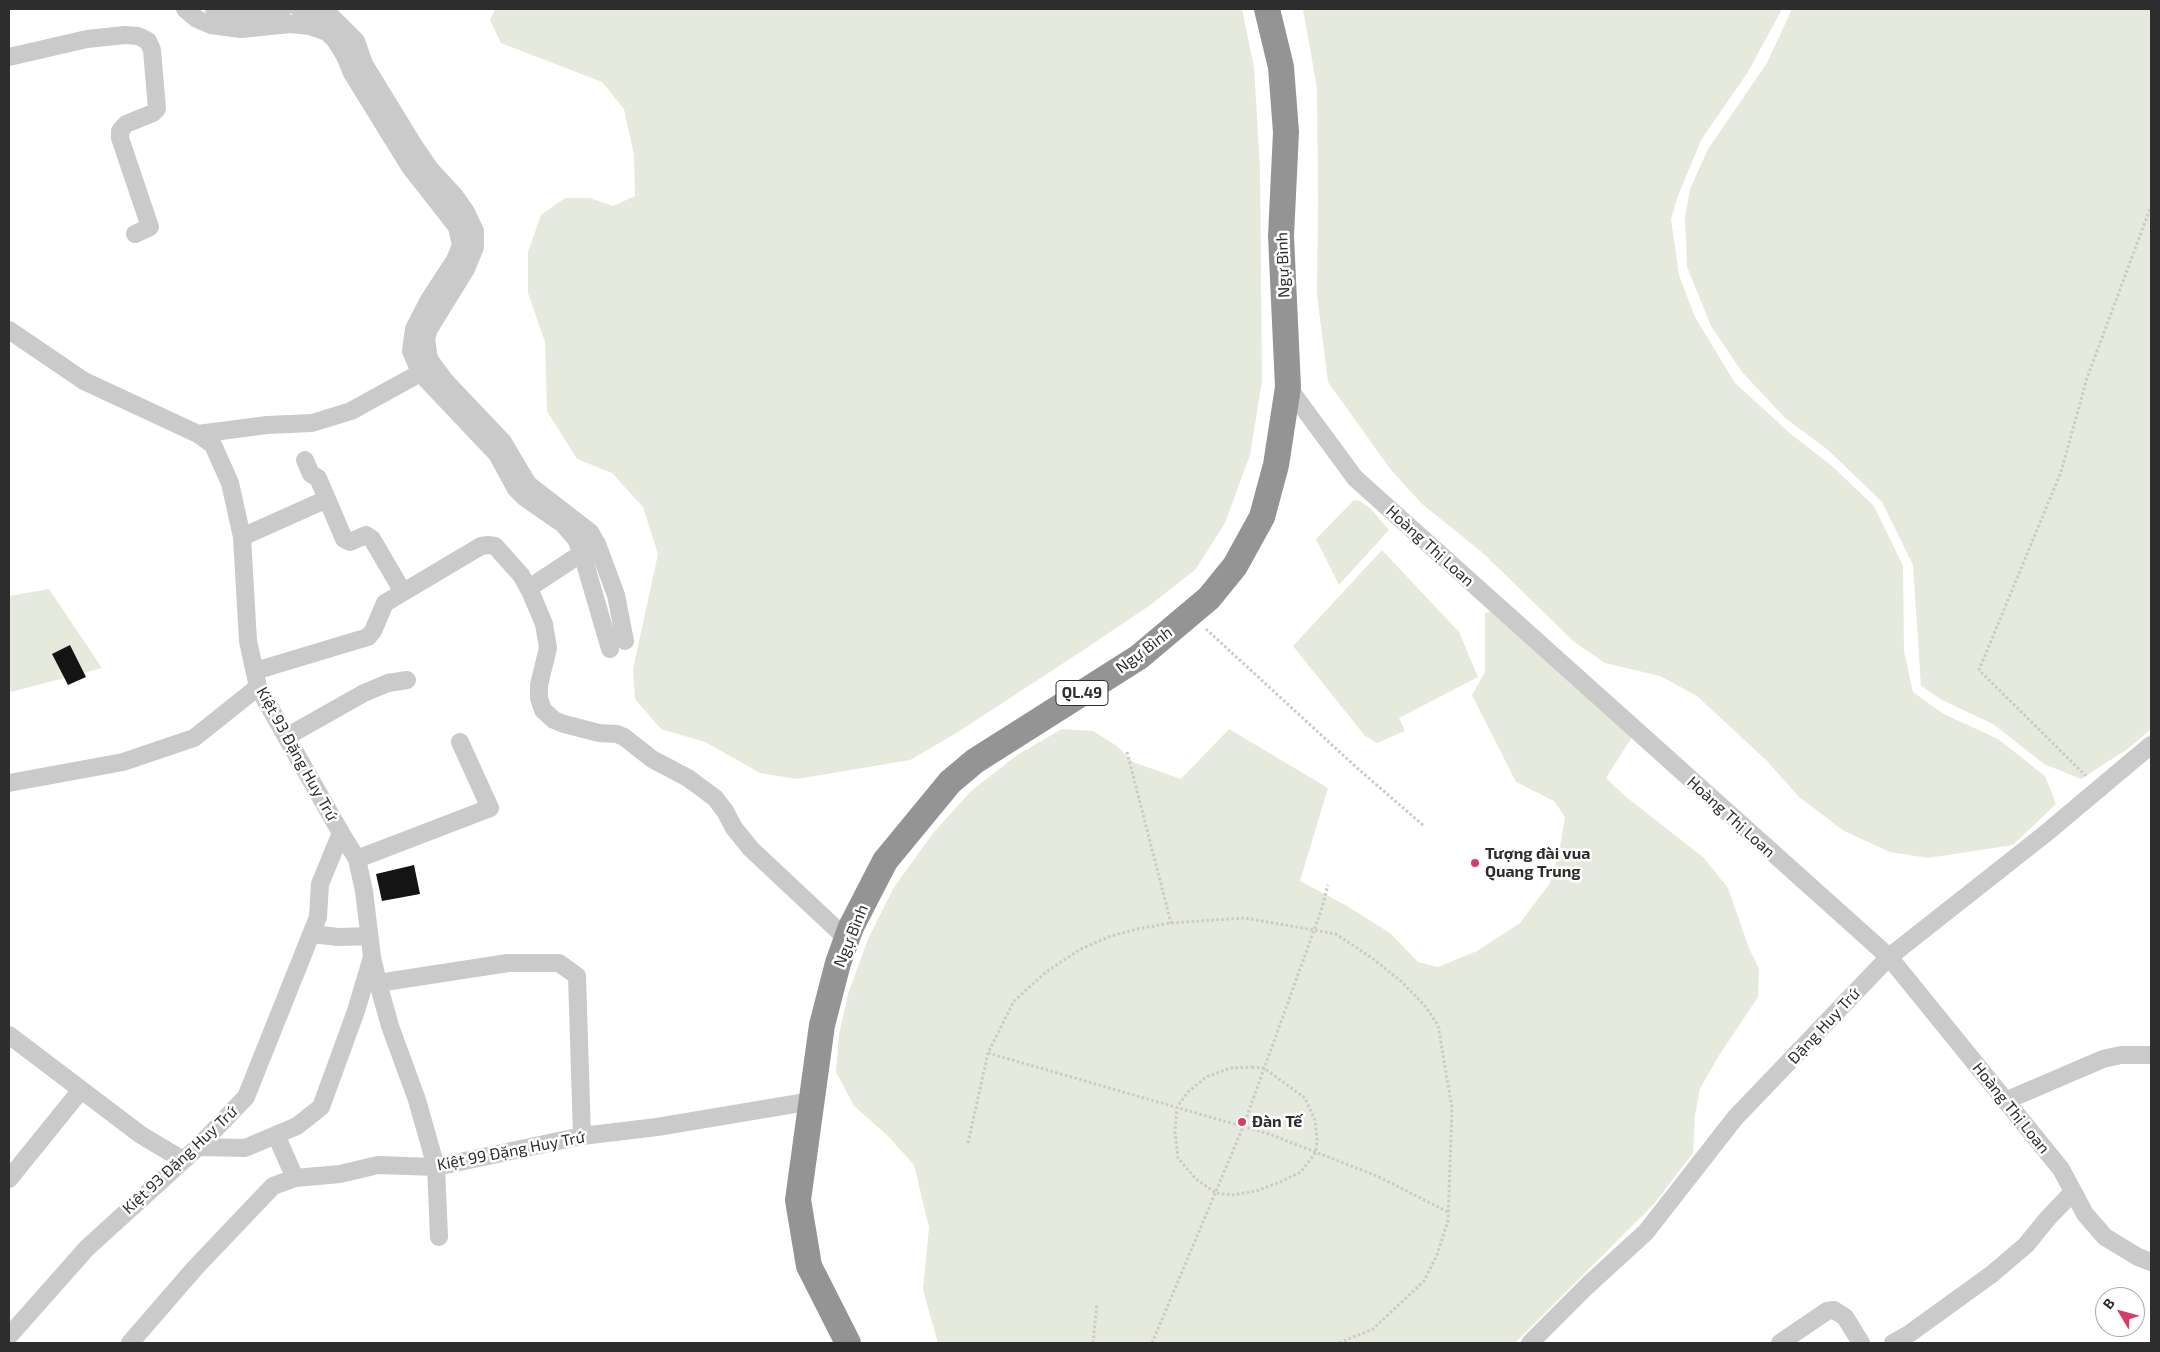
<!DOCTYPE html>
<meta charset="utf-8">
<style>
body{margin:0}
#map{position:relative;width:2160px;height:1352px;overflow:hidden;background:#fff;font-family:"Exo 2",sans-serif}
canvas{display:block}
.frame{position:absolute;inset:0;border:10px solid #2d2d2d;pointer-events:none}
.north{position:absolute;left:2095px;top:1287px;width:50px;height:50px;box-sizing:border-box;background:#fff;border:1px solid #ababab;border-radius:50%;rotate:307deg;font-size:14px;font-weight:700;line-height:20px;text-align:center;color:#2d2d2d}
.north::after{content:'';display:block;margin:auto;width:18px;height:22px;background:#d83c66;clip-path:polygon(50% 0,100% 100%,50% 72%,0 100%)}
</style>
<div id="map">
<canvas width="2160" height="1352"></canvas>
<div class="frame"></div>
<div class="north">B</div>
</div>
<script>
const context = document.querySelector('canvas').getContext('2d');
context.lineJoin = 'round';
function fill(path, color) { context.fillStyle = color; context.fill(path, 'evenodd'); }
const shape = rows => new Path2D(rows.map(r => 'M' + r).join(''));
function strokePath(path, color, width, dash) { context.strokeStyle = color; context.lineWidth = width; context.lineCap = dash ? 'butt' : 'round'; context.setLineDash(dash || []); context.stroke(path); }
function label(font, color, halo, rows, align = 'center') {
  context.font = font + ' "Exo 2",sans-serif'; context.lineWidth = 5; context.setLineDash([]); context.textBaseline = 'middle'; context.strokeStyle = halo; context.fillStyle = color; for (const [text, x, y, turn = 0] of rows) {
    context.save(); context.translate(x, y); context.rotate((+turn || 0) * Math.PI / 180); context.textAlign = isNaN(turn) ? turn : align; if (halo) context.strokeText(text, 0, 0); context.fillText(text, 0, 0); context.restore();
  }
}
fill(shape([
 [495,9,1242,9,1254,67,1260,168,1262,381,1250,455,1225,523,1196,569,1149,606,1082,651,958,732,910,760,797,779,760,773,705,742,661,729,635,699,633,669,658,554,643,507,612,473,577,459,547,411,545,342,528,293,528,252,541,215,565,198,590,198,613,206,635,196,634,155,624,109,602,82,501,43,490,20],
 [1303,9,1782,9,1748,72,1701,140,1678,196,1671,219,1679,275,1695,317,1735,383,1792,435,1832,466,1874,506,1903,566,1904,651,1913,692,1942,713,1998,739,2045,776,2056,804,2013,845,1928,858,1890,852,1844,831,1799,797,1767,761,1697,696,1660,676,1605,663,1573,641,1483,553,1422,504,1391,470,1328,382,1317,295,1318,198,1317,88],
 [1792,9,2151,9,2151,729,2129,748,2081,779,2044,764,1993,724,1942,700,1921,686,1913,565,1882,502,1828,450,1785,418,1742,372,1711,326,1687,267,1685,217,1690,189,1708,149,1767,63],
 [1354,500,1360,501,1371,509,1389,530,1339,585,1316,539],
 [1382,550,1459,632,1478,677,1399,718,1405,731,1377,743,1365,736,1293,646],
 [49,589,102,668,11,692,9,686,9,596],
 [1492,611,1632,737,1606,778,1625,796,1704,858,1728,888,1749,948,1759,969,1758,997,1718,1057,1700,1089,1695,1115,1693,1153,1654,1204,1515,1343,938,1343,923,1290,929,1227,914,1165,887,1135,854,1106,836,1072,839,1035,848,994,868,939,894,887,934,832,971,791,1017,755,1062,729,1093,731,1117,746,1133,762,1181,779,1229,729,1328,788,1300,881,1347,906,1390,933,1418,962,1438,967,1477,951,1520,923,1550,883,1560,846,1565,817,1554,801,1516,782,1472,695,1485,672,1485,613]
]), '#e6eadc');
fill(shape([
 [70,645,86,677,68,685,52,654],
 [414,865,420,894,382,901,376,874]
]), '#141414');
strokePath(shape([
 [1206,629,1356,767,1424,826],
 [1127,752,1171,923],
 [2086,776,1979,670,2061,472,2087,378,2151,206],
 [988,1053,1269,1134,1377,1176,1448,1212],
 [1252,1067,1264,1068,1305,1098,1315,1120,1317,1138,1316,1152,1301,1172,1280,1182,1256,1191,1233,1195,1216,1193,1196,1179,1178,1158,1175,1132,1177,1107,1188,1092,1206,1077,1231,1068,1252,1067],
 [968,1143,988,1053,1014,1001,1046,972,1079,950,1108,937,1137,929,1171,923,1245,918,1336,934,1372,958,1402,982,1425,1006,1438,1025,1452,1108,1448,1221,1437,1255,1424,1281,1373,1329,1339,1343],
 [1093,1343,1097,1304],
 [1152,1343,1243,1127,1321,911,1328,885]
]), '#cacaca', 3, [2.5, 2.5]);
strokePath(shape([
 [185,9,197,19,211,25,241,29,290,24,310,26,327,32,335,40,345,56,352,73,410,167,457,227,461,245,455,260,429,300,414,329,411,351,419,370,426,379,497,454,516,489,524,497,563,524,576,539,582,553,529,588],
 [214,9,243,12,283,9],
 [299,9,316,11,331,16,356,41,364,64,413,144,430,169,454,195,466,212,475,231,475,247,466,269,429,329,426,339,429,359,446,382,503,442,528,484,590,532,597,544,616,595,625,641],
 [9,57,87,39,125,35,138,36,148,41,152,50,157,109,153,113,126,124,120,131,120,138,150,227,135,234],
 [9,330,84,381,198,434,213,445,230,483,242,537,248,641,258,687,341,833,320,884,318,917,246,1097,198,1147,87,1248,9,1336],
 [1288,387,1355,478,1889,957,2061,1169,2085,1214,2105,1237,2138,1257,2151,1262],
 [198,434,267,425,312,423,351,411,431,367],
 [305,460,311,474,318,478,327,499],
 [242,537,327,499,344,539,350,542,366,535,372,539,403,592],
 [590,548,582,553,610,649],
 [255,671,368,637,373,631,385,603,481,546,488,545,495,546,521,575,531,593,544,624,548,648,539,685,539,698,543,710,554,720,564,724,599,733,617,734,624,737,652,759,688,778,715,798,725,811,734,828,751,849,847,939],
 [286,737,364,693,388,683,407,680],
 [9,783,123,762,194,738,258,687],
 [341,833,357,859,364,891,372,957,378,983,390,1026,417,1100,436,1167,439,1237],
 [357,859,490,808,460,742],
 [312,934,338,937,369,936],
 [378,983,508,963,559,963,577,976,582,1136],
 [9,1035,141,1135,183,1160],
 [2005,1101,2103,1059,2121,1055,2151,1055],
 [276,1135,295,1178],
 [198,1147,245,1148,297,1126,321,1107,356,1011,372,957],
 [9,1179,81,1090],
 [130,1343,195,1268,273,1186,295,1178,340,1174,378,1165,436,1167,582,1136,657,1127,812,1101],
 [1530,1343,1587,1286,1646,1232,1735,1118,1889,957,2045,834,2151,745],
 [1780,1343,1827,1311,1834,1310,1845,1317,1861,1343],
 [1893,1343,1909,1334,1992,1274,2026,1245,2048,1218,2073,1192]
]), '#cacaca', 18);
strokePath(shape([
 [848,1343,809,1266,798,1200,822,1025,838,963,851,927,885,861,950,782,975,761,1139,657,1209,598,1235,566,1262,517,1276,465,1288,387,1281,236,1286,132,1281,67,1267,9]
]), '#949494', 26);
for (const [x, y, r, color] of [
 [1475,863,5,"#d83c66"],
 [1242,1122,5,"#d83c66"]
]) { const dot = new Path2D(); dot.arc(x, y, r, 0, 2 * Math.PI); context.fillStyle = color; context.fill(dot); strokePath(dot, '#fff', 2); }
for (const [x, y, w] of [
 [1082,693,52]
]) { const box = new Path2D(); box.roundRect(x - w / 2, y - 12.5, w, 25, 4); context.fillStyle = '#fff'; context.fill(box); strokePath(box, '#2d2d2d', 1); }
label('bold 15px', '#2d2d2d', null, [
 ["QL.49",1082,693]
]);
label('16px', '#2d2d2d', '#fff', [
 ["Ngự Bình",1283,265,-92],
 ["Hoàng Thị Loan",1430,546,42],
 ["Ngự Bình",1144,650,-37],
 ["Kiệt 93 Đặng Huy Trứ",297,754,61],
 ["Hoàng Thị Loan",1731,817,42],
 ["Ngự Bình",851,936,-68],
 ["Đặng Huy Trứ",1824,1026,-47],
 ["Hoàng Thị Loan",2011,1108,51],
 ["Kiệt 99 Đặng Huy Trứ",511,1151,-11],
 ["Kiệt 93 Đặng Huy Trứ",180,1160,-43]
]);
label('bold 16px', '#2d2d2d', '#fff', [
 ["Tượng đài vua",1485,854],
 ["Quang Trung",1485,872],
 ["Đàn Tế",1252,1122]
], 'left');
</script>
